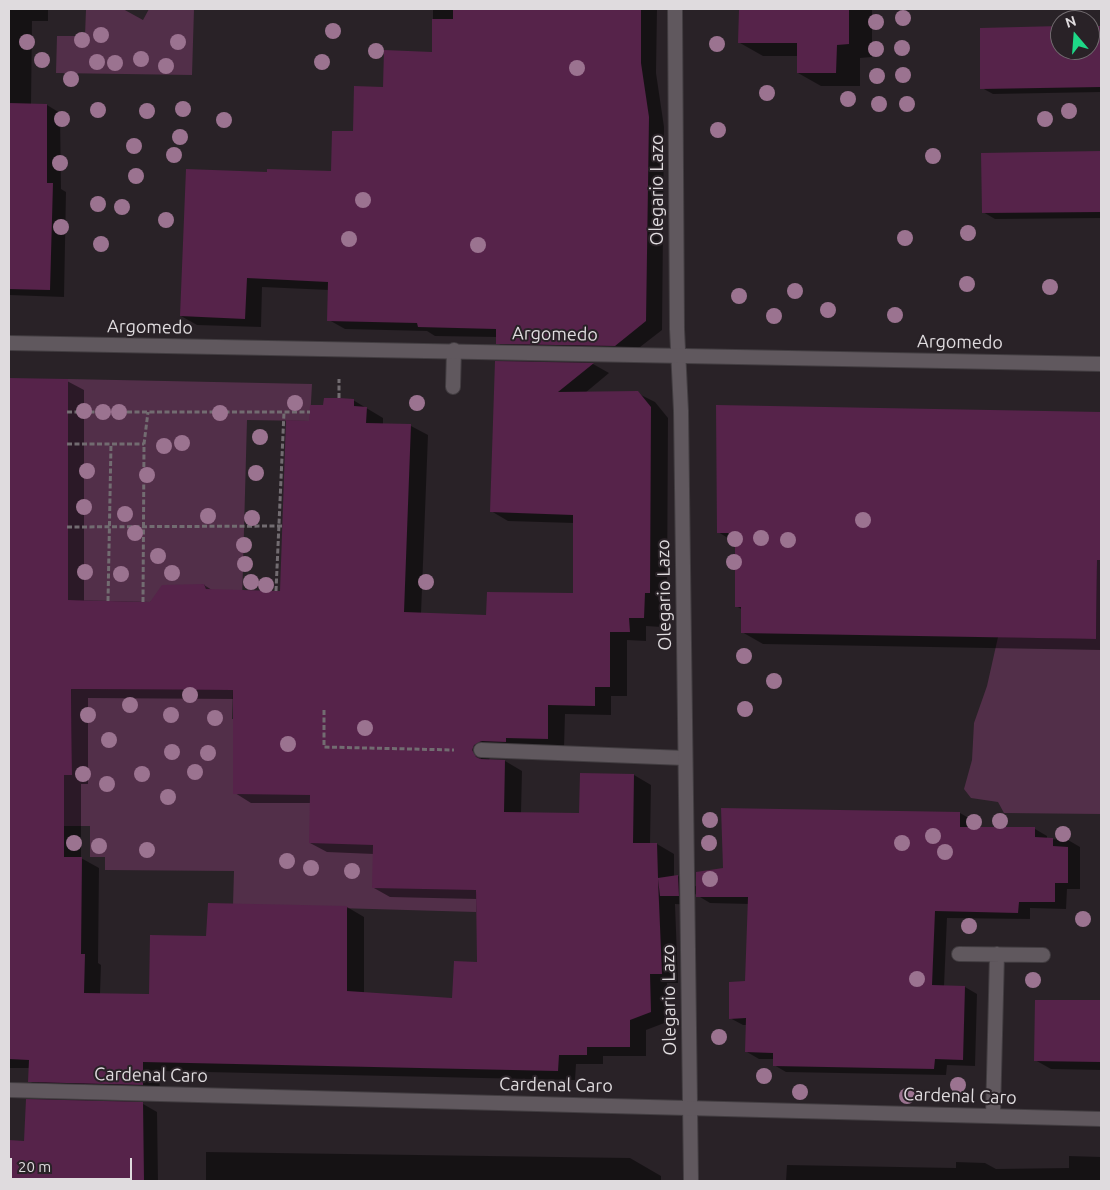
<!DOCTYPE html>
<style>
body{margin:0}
#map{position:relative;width:1110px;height:1190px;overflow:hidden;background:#292227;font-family:Ubuntu,sans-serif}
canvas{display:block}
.frame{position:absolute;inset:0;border:10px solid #dfdbde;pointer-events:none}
.north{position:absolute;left:1050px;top:10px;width:50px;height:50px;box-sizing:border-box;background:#292227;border:1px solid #726c70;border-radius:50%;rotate:342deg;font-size:14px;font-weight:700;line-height:20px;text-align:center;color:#dfdbde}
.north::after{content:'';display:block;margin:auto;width:18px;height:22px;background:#1ed887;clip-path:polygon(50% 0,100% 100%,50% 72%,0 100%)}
.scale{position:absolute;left:10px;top:1158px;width:122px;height:22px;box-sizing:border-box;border:2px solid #dfdbde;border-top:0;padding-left:6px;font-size:15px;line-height:18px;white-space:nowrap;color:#dfdbde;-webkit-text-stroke:4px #292227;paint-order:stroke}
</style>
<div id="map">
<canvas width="1110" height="1190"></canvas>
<div class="frame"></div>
<div class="north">N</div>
<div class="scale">20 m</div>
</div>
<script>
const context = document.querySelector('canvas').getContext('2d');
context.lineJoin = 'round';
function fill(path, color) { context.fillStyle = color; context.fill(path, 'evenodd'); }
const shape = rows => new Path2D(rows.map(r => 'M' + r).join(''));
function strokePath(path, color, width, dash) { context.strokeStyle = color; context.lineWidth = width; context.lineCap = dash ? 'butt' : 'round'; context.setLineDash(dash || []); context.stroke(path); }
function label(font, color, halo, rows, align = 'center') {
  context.font = font + ' Ubuntu,sans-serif'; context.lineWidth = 4; context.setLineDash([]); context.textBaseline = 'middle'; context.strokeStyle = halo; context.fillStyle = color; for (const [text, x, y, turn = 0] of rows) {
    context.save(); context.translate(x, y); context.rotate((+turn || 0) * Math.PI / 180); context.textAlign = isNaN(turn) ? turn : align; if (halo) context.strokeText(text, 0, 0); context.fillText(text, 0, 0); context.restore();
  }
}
fill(shape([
 [86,9,123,9,143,20,149,9,194,9,192,75,56,73,57,36,85,36],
 [68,379,312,384,310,421,247,420,242,603,211,603,204,584,150,602,72,600,68,605],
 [1097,560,1101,560,1101,814,1004,813,998,802,971,798,964,789,972,760,974,723,987,686,998,637,1096,639],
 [71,689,233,690,232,719,279,719,483,704,476,912,233,905,234,871,105,870,105,857,90,857,90,826,64,826,64,775,72,775]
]), '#522f49');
fill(shape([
 [9,9,48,9,48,21,32,21,31,105,47,105,60,113,61,189,66,192,64,297,9,295],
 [433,9,657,9,656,73,664,127,662,330,631,354,513,352,497,343,497,337,435,336,427,331,345,329,329,320,329,290,262,287,261,327,197,325,181,316,268,173,333,172,354,133,384,88,433,53],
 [740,9,872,9,872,57,860,58,860,86,821,86,798,73,798,56,763,56,740,43],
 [1090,27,1101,27,1101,92,993,94,982,88,1060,28,1060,50,1090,50],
 [1101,152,1101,218,995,219,983,212,983,154],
 [496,362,593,364,609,373,585,393,637,393,655,402,668,418,667,602,662,602,661,627,646,626,646,641,627,640,627,696,611,696,611,715,565,714,564,748,491,754,489,760,505,761,522,771,521,813,581,814,581,774,634,775,651,785,650,844,657,844,674,854,674,877,678,876,697,887,725,869,723,809,960,813,972,820,972,828,1035,829,1047,836,1047,839,1068,840,1080,847,1080,889,1067,889,1066,909,1030,908,1030,919,947,918,944,986,965,987,977,994,975,1066,947,1065,946,1075,786,1072,774,1065,774,1059,759,1059,747,1052,747,1025,743,1025,730,1018,747,982,749,904,710,903,695,894,695,905,675,904,678,983,667,983,667,1022,646,1030,646,1056,603,1056,603,1064,576,1064,575,1080,159,1071,160,1094,46,1091,29,1081,30,1068,9,1068,9,380,67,381,84,390,84,602,151,603,204,585,212,590,281,592,310,422,324,407,353,400,383,418,383,425,411,426,428,435,421,614,488,616,574,594,574,523,508,521,491,511],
 [88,698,234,699,235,793,251,803,311,803,310,843,327,852,374,854,374,888,390,897,477,899,478,963,453,999,364,994,364,917,347,907,207,937,151,996,100,994,101,965,98,963,99,868,81,858,81,784,88,784],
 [718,406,1101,413,1101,650,763,644,742,632,743,610,736,606,736,543,718,532],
 [1036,1001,1101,1002,1101,1070,1051,1069,1035,1060],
 [143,1104,157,1112,158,1181,9,1181,9,1142,25,1142],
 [206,1152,630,1158,661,1176,661,1181,206,1181],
 [1069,1156,1101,1157,1101,1181,786,1181,787,1165,956,1168,956,1162,985,1163,996,1169,1069,1168]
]), '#0007');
fill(shape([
 [453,9,641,9,641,63,649,117,646,321,615,346,496,344,496,329,418,327,417,323,327,321,328,282,247,278,245,319,180,316,186,169,267,172,267,169,331,171,332,131,353,131,354,86,383,87,384,50,432,52,432,19,453,19],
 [739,9,849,9,849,44,837,45,836,73,797,73,797,43,738,43],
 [1060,26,1060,50,1090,50,1090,26,1101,26,1101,87,980,89,980,28],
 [9,103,47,104,47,183,53,183,50,290,9,289],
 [1101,151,1101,212,982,213,981,153],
 [495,361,594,363,558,392,638,391,651,407,650,593,645,593,644,618,629,618,630,632,610,632,610,687,595,687,595,706,548,705,548,739,506,738,506,742,481,741,474,745,472,750,476,757,480,759,505,760,504,812,579,813,580,773,634,774,633,843,657,843,658,878,678,875,679,896,660,896,658,879,662,974,650,974,651,1012,630,1020,630,1047,587,1047,587,1055,559,1055,558,1071,143,1062,143,1085,28,1082,29,1060,9,1059,9,378,68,379,68,600,150,602,162,585,204,584,206,589,280,591,286,420,309,421,310,405,323,405,324,398,339,398,354,399,354,406,367,407,366,423,411,424,404,612,486,615,487,592,573,593,573,515,490,512],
 [71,689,233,690,233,794,310,795,309,843,373,845,372,888,476,890,477,962,454,961,452,998,347,991,347,906,208,903,206,936,150,935,149,994,84,993,85,954,81,954,82,857,64,857,64,775,72,775],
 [716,405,1101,412,1101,560,1097,560,1096,639,741,633,741,607,735,607,735,533,717,533],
 [721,808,960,812,960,827,1035,827,1035,837,1053,838,1053,846,1068,847,1068,883,1055,883,1055,902,1019,902,1018,913,935,911,932,985,965,986,963,1060,935,1059,934,1069,773,1066,773,1053,745,1052,746,1018,729,1019,729,982,745,981,748,897,696,897,696,872,723,868],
 [1035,1000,1101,1000,1101,1062,1034,1061],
 [26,1099,143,1102,144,1181,9,1181,9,1140,24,1141]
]), '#56234a');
const service = shape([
 [453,387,454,350],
 [481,750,685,758]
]);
const minor = shape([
 [675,9,677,329,681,411,691,1181],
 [959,954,1043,955],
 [993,1116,997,954]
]);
const tertiary = shape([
 [9,343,1101,364],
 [9,1090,1101,1119]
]);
strokePath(service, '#423d41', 16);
strokePath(minor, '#423d41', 16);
strokePath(tertiary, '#423d41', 16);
strokePath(shape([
 [339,398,339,379],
 [67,412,310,412],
 [67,444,144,444],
 [67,527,282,526],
 [276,591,284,412],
 [108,601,111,444],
 [143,602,144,444,148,412],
 [324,710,324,747,454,750]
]), '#726c71', 3, [5, 2.5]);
strokePath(service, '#60585e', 14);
strokePath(minor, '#60585e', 14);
strokePath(tertiary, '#60585e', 14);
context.fillStyle = '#9b7390';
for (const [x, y] of [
 [903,18],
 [876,22],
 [333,31],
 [101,35],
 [82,40],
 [27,42],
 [178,42],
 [717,44],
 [902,48],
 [876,49],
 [376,51],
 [141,59],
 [42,60],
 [97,62],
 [322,62],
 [115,63],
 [166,66],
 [577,68],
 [903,75],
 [877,76],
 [71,79],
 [767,93],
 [848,99],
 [879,104],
 [907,104],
 [183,109],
 [98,110],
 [147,111],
 [1069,111],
 [62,119],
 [1045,119],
 [224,120],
 [718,130],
 [180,137],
 [134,146],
 [174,155],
 [933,156],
 [60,163],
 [136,176],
 [363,200],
 [98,204],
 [122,207],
 [166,220],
 [61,227],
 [968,233],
 [905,238],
 [349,239],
 [101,244],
 [478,245],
 [967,284],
 [1050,287],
 [795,291],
 [739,296],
 [828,310],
 [895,315],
 [774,316],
 [295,403],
 [417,403],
 [84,411],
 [103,412],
 [119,412],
 [220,413],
 [260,437],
 [182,443],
 [164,446],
 [87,471],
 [256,473],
 [147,475],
 [84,507],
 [125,514],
 [208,516],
 [252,518],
 [863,520],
 [135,533],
 [761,538],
 [735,539],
 [788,540],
 [244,545],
 [158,556],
 [734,562],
 [245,564],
 [85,572],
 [172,573],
 [121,574],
 [251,582],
 [426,582],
 [266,585],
 [744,656],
 [774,681],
 [190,695],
 [130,705],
 [745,709],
 [88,715],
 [171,715],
 [215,718],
 [365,728],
 [109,740],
 [288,744],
 [172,752],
 [208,753],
 [195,772],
 [83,774],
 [142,774],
 [107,784],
 [168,797],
 [710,820],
 [1000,821],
 [974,822],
 [1063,834],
 [933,836],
 [74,843],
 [709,843],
 [902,843],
 [99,846],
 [147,850],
 [945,852],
 [287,861],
 [311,868],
 [352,871],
 [710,879],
 [1083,919],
 [969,926],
 [917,979],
 [1033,980],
 [719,1037],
 [764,1076],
 [958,1085],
 [800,1092],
 [907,1096]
]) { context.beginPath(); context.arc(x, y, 8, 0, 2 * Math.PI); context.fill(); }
label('18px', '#dfdbde', '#292227', [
 ["Olegario Lazo",657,190,-90],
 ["Argomedo",150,327,1],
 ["Argomedo",555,334,1],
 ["Argomedo",960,342,1],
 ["Olegario Lazo",664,595,-91],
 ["Olegario Lazo",669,1000,-91],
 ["Cardenal Caro",151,1075,1],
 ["Cardenal Caro",556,1085,1],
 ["Cardenal Caro",960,1096,2]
]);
</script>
